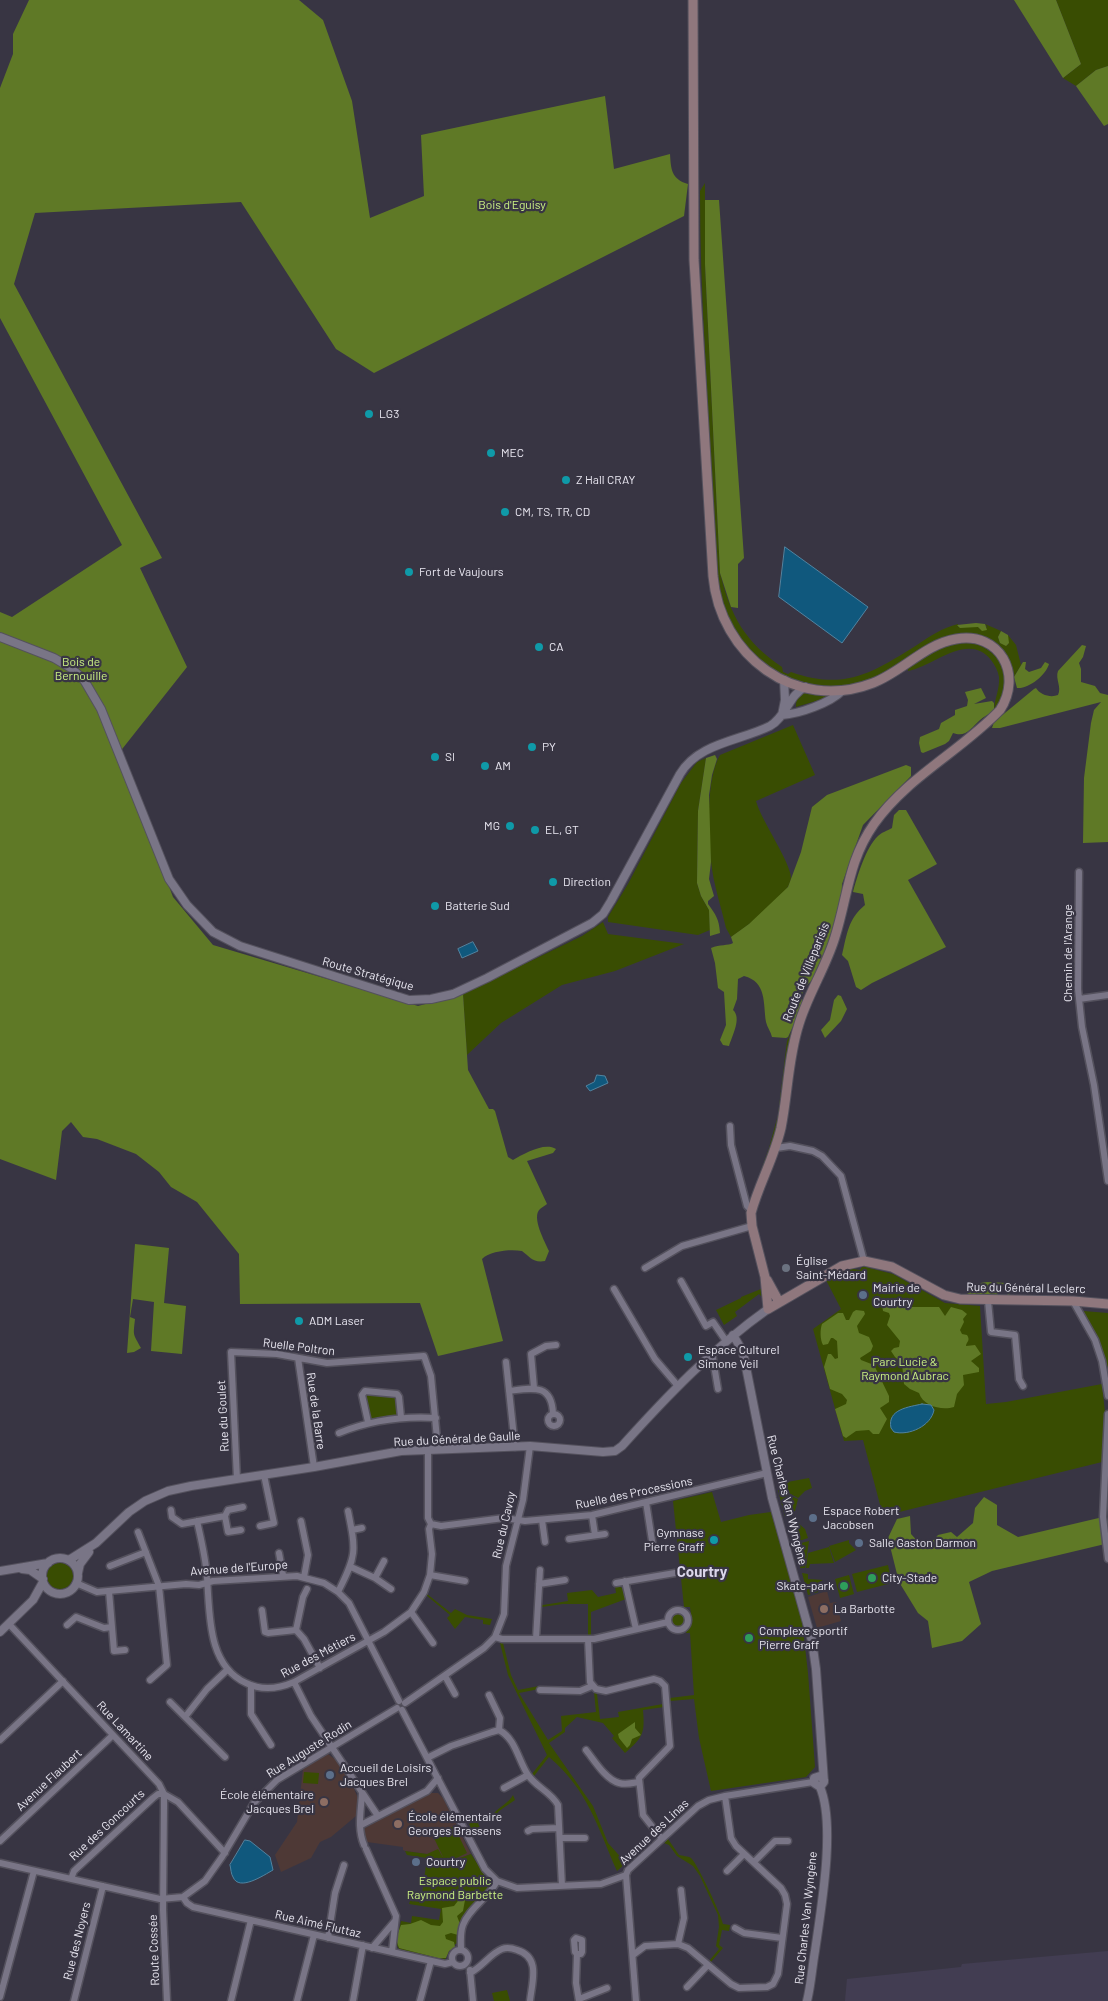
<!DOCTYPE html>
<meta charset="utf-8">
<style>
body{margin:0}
canvas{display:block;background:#383543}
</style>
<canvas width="1108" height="2001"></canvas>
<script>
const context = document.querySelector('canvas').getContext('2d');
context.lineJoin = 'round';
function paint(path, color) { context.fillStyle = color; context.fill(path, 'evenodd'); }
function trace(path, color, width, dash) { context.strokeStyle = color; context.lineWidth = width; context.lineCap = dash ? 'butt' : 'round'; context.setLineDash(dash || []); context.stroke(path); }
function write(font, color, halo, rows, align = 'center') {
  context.font = font + ' Barlow,sans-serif'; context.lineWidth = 4.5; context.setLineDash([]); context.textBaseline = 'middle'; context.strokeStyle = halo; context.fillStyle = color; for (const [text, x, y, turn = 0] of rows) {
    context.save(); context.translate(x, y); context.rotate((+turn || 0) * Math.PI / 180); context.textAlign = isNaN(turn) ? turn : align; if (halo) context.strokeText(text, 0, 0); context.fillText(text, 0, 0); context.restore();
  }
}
const built = new Path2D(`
 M1108,1951V2001H845L847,1979L961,1967L962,1964Z`);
const education = new Path2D(`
 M827,1591L830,1603L836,1602L841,1621L817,1628L808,1597Z
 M328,1754L336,1760L354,1789L358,1798L356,1816L331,1837L320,1842L311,1858L281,1872L275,1855L297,1822L303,1769Z
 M430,1793H438L443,1798L471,1854L446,1864L427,1854L405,1851L403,1850V1847L367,1842L363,1831L365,1828Z`);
const green = new Path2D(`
 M1056,0H1108V66L1096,70L1076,86L1063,78L1081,64Z
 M705,183V264L720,573C731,617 745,642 782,667L783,672L788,674L791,672C845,691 872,673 917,645C930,636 942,628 958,624V627H978L982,630L987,627L985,624L1001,631L998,637L1000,643L1008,645V635L1016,645L1021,665L1014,677C1006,646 980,625 947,637C924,645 905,663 883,675C843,696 789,686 755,657C746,649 733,630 727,619C712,594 714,542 712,512C709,458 708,405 705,351C702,298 700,245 700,191Z
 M970,642C996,649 1014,670 1003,698C1001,703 997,707 994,711C994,699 1000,690 999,677C998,671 995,665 991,660C968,631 933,667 908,671V668L946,645Z
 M806,692L828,694L829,697L796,707C796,699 798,694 806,692Z
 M793,725L815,775L756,801C761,820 791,863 791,878C790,896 746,927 731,937L726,928C721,906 713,883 711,861C708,833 706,779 720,755Z
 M706,758L698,811L697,883L701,896L709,910L710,930L698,935L608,922V917L628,884L681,783L697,762Z
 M603,922L608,934L684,944L615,971L562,985L501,1023L467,1055L463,994L582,936Z
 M797,1020L779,1127L750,1202L769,1148L778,1115L787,1041Z
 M868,1266L869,1268L893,1274L945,1303L980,1306L986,1404L1006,1402L1102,1384L1105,1413L1102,1462L883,1516L863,1440L844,1441L813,1329L841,1309L826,1280L843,1271L853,1269L860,1270L862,1267Z
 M761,1289L762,1297L759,1294L735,1312L737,1316L724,1325L716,1310L741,1298V1297Z
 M1083,1311L1108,1313V1368L1100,1344Z
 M365,1394L396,1397L398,1414L396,1416L370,1419L364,1396Z
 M809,1478L812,1488L805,1491L798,1498L778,1487L782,1483Z
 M778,1490L798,1499L795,1511L790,1512L785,1517Z
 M712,1492L721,1522L749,1515L771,1512L802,1621L808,1673L815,1767L806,1777L711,1791L699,1738L694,1699L670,1701V1698L694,1695L690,1633H686L690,1621H692L690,1607H684L673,1501Z
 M788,1523L794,1525L798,1523L805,1529L808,1538L793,1543Z
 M849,1540V1543L856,1550L835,1562L829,1546Z
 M809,1541L805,1568H800V1562H798L794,1545Z
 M829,1547L834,1563L810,1564L809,1568H806L808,1553Z
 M47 1576a13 13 0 1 1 26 0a13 13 0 1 1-26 0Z
 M888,1565L892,1583L857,1592L852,1574Z
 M802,1573L808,1574V1579L823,1580L819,1582L822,1591L808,1595Z
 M849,1575L854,1594L840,1598L835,1579Z
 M617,1585L622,1588L626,1599L591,1612V1636H588V1604H563L542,1607L540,1609V1603L543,1605L568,1601L567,1593L592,1590L598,1597L616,1593L615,1586Z
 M427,1594L451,1613L455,1609L467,1615L492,1619L490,1625L483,1624V1620L465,1617L455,1629L447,1618L450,1615L426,1595Z
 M671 1620a7 7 0 1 1 14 0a7 7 0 1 1-14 0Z
 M500,1643H503L511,1675L518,1690L539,1686V1689L519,1693L548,1740L562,1731L561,1716L596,1712L594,1692L597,1694L600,1719L619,1717L618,1712L663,1704L664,1707L643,1710C645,1734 643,1737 625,1753L612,1738L614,1736L603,1723L577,1717L565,1728V1732L549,1743L593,1806L608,1843L626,1863L617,1871C597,1826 588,1790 549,1757L534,1776L532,1774L547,1755L508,1675Z
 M304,1772L319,1773L318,1784L303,1783Z
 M513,1795L515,1800L499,1811L492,1820L478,1823L480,1828L473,1832L469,1824L490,1813L492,1816C498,1807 509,1803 513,1795Z
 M454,1826L467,1853L446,1863L471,1854L488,1880V1888L461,1921L457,1933V1943L450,1948L445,1960L400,1950L396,1944L401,1921L411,1923L412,1916L439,1920L441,1909L409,1904L410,1901L421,1902L427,1858L407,1855L405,1851L427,1854L438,1849L444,1859L433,1836Z
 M668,1839L679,1855C682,1856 688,1856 691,1858C697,1863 721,1914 723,1924L730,1925L729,1931L722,1930L719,1945L723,1948L711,1962L709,1961L719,1949L716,1946L719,1927L718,1915L700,1876L693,1866L677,1856L669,1845L664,1843Z
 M507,1990L510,2001H494L492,1993Z`);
const forest = new Path2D(`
 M29,0H299L323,20L352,101L370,218L424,196L421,135L605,96L614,169L670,154C671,169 671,179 688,184L684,216L374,373L336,349L241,202L35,213L14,284L162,558L140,568L187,667L119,753L173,897L213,945L418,1006L463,994L468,1070L489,1109H493L495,1111L508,1157L513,1160C524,1154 544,1142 556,1149L553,1153L527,1161L547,1204C545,1206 542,1207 540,1209C531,1217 545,1242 549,1251L545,1261C533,1263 530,1257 522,1251C510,1249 490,1251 482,1259L503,1341L438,1356L420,1303L240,1304L239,1254L197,1202L171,1187L159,1172L136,1154L97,1139L83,1137L71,1122L62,1131L56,1180L0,1159V612L12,617L122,545L0,318V88L13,54V34Z
 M1014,0H1056L1081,64L1063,78Z
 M1108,66V124L1104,126L1076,86L1096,70Z
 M705,200H719L744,558L738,564V608L731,607L720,573L705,264Z
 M976,623L985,624L987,630L982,631L978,627L960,628L957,625Z
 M1001,631L1008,635L1009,643L1006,646L1000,643L998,637Z
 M1082,645L1086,646L1083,657L1079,663L1081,669V682L1095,686L1100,693L1108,695V842L1083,843L1084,778L1091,723L1094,710L1101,702L1000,728H992L994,722L1034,689L1036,688C1040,695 1051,698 1058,695C1062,687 1055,679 1058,671Z
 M1023,662H1026L1025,669L1029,672L1041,668L1045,662L1049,664C1046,675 1029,689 1017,688L1014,677Z
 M981,688L986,698L974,704L992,701L994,703V711C989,714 983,717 980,720C971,728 966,738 953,733L949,741L945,744L923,753L921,752L919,743L920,737L939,729L941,723L955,715V710L967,706L968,700L965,692Z
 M715,755L717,759L712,775L709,795L711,862L709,879L714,896L708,901V904C716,915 719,919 720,933L710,936L709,910L701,896L697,883L698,811L706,758Z
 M906,765L911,767V776L863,825L842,884L841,916L813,979L804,988L801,998L803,1005L788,1037L786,1038L772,1037C771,1032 767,1027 766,1022C763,1003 767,982 744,976L738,979L737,999L733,1010C742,1018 732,1036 729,1046L723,1045L720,1040L726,1025L724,992L718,988L715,963L711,948C720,944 728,946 733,943L731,937L749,924L788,887L801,852L812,807L827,795Z
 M899,810H906L937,864L908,880L946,947L872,983L861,990L856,987L848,961L842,955C847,934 848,919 865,905L863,894L853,892C857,877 866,847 878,836C882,832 887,831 892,828L894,815Z
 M838,995L841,996L847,1009L841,1021L825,1038L821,1030L830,1020L834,1000Z
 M135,1244L169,1248L164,1303L186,1306L182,1354L151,1351L154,1302L133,1299L130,1317L135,1319C133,1337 133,1333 141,1348L134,1352L127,1353Z
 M987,1282L1007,1283L1010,1294L1008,1295L1001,1284L997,1285L998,1295L995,1296L968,1295L966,1287L968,1285Z
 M901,1299L908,1300L911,1307H939L945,1316L951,1307L962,1310L967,1314L963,1319L964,1322L960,1330L962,1334L967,1335C971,1341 966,1342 966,1346L975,1345L981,1354L971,1361L979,1368V1372L963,1375L964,1385L957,1394L954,1407C942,1411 923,1406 919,1393L910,1389L904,1384L902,1363L895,1357L891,1351L894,1348L899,1347L900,1341L887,1325L890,1316L889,1313L883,1311L882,1305L884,1302Z
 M856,1310L864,1311L865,1314L857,1326L859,1333L869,1337L873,1346L871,1351L860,1358L861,1360L874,1365L889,1396V1402L880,1408L887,1419L879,1434H873L869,1430L856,1431L846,1438L843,1436L835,1409L846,1404L847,1400L842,1394L830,1389L824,1367L828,1354H831L835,1359L838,1358L837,1341L833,1338H831L828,1344L823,1345C820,1340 820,1329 822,1324L838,1313H843L846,1320H849L853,1312Z
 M984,1497L997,1505V1525L1018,1537L1103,1517L1105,1544L992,1571L969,1582L981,1624L962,1641L932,1648L928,1621L918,1613L899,1582L888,1538L897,1519L910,1516L911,1534L921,1545L930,1544L938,1535L951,1532L957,1537L973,1523L975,1508Z
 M635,1722V1728L641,1735L632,1739L630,1745L627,1748L619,1738L618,1734Z
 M461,1897L465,1900L463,1911L457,1916L460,1924L458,1935L451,1933L445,1935L446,1939L454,1942L455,1947L449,1951L446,1958H438L399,1948L396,1939L401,1925L410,1924L421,1920L431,1925L440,1926L443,1922L442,1908L454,1906Z`);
const water = new Path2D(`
 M785,547L868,607L842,643L779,597Z
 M473,942L478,951L462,958L458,949Z
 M597,1075L605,1076L608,1083L590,1091L586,1086L594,1082Z
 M922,1404L931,1405L934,1410C931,1426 909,1436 894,1432L891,1428C887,1409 909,1407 922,1404Z
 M245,1840L250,1841L270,1857L273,1870C264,1875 239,1892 233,1877C231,1874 231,1869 230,1865Z`);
const minor = new Path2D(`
 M1079,872L1078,989L1082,1027L1094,1085L1108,1181
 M1079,999L1108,995
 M730,1126L731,1145L747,1206L752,1211
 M776,1148L790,1146L813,1151L822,1156L841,1176L864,1261
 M645,1268L682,1246L752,1226
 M681,1281L706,1326L713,1322L726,1341
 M614,1289L655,1359L678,1386
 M988,1301L991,1332L1015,1335L1019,1379L1023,1386
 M1073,1301L1095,1340L1102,1361L1108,1396
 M712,1353L718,1389
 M298,1358L314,1467
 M506,1362L515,1447
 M534,1388L531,1354L546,1346L556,1345
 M509,1391C532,1388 552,1383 553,1414
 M1108,1414L1103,1517L1108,1559
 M548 1420a6 6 0 1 1 12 0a6 6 0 1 1-12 0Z
 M368,1422L362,1395L365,1391L397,1394L399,1397L401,1417
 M339,1433C371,1420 402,1416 436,1418
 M428,1450V1518L431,1524L441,1526L504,1518L525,1521L592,1515L767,1473
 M237,1479L231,1352L277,1354L327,1363L424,1356L431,1376L438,1449
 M646,1502L653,1547
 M171,1510L172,1517L182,1524L225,1516L228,1510L243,1507
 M592,1515L595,1535
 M225,1516L228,1532L241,1530
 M542,1520L545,1542
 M197,1521C201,1539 206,1559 207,1578C210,1614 207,1665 246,1683C262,1691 278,1689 294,1682L384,1632L411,1612L424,1592L430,1575L432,1554L429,1529L431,1524
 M301,1521L308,1555L304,1577
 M260,1526L274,1523L264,1475
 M352,1530L362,1528
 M138,1532L159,1586L167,1665L150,1680
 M569,1539L605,1534
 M279,1553L283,1575
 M110,1566L146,1552
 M351,1567L375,1578L391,1589
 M430,1575L465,1581
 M375,1578L384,1561
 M625,1581L636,1629
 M76,1583L97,1592L186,1584L199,1585L213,1581L297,1576L324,1583L338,1592L349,1603L399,1701
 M616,1583L675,1573
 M539,1584L565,1580
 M109,1591L114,1651L125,1650
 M338,1592C357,1555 356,1551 348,1511
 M262,1610L265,1632L268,1633L296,1630L304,1639L320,1668
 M668 1620a10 10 0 1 1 20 0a10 10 0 1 1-20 0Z
 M411,1612L433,1643
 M9,1624L159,1784L164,1794V1806L163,1910L167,2001
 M67,1625L76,1617L104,1628L112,1627
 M296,1630L303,1597L307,1589
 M495,1637L504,1614L506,1566L523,1500L530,1446
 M536,1639L540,1570
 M588,1639L590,1682L596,1689L606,1691L654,1679L660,1681L665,1686L670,1746L639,1778L643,1815L662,1839
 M445,1676L455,1694
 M294,1682L311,1716L378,1816
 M251,1686V1714L271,1745
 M540,1690L580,1691L592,1686
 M489,1695L500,1718L499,1730
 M170,1702L225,1757
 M405,1703L484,1648L495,1637L502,1639H594L668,1622
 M402,1710L485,1869L497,1881L517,1888L601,1884L626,1875L628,1870L698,1806L709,1800L725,1796L813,1782
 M185,1717L207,1689L227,1670
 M0,1740L63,1681
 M586,1750C594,1760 606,1780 619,1783C626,1785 633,1783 639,1782
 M427,1758L451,1746L492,1732L499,1730C516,1739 518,1760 528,1775C536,1787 551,1792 558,1805L562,1886
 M504,1788L528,1775
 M362,1793C361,1812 357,1828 364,1845
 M164,1794L178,1802L225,1853
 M361,1825L427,1791L438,1778
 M528,1831L532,1829L559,1828
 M560,1838H585
 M0,1841L113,1735
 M366,1849L396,1916L392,1952
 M754,1862L775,1841H788
 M0,1863L160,1899L183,1897L205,1881L222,1857L254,1803L277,1780L397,1708
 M727,1871L744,1854
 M626,1875L636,2001
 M71,1879L74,1871L153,1798L158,1794H164
 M183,1897L187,1903L193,1907L445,1964L453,1962
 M735,1928L744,1933L782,1938
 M328,1938L335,1893L344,1865
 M576,1938L582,1940V1952L581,1954H577L575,1952L574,1940Z
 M678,1944L684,1918L681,1890
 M372,1948L395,1921
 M461,1949C461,1941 460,1933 463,1925C469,1908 489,1898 497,1881
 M452 1958a8 8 0 1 1 16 0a8 8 0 1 1-16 0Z
 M577,1954L576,1983L579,2001
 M633,1955L645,1946L678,1944L688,1948L731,1984L739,1988L767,1987L773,1984L778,1974L787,1904L785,1895L781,1888L736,1846L731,1838L725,1796
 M470,1970L473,2001
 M470,1973C482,1967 491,1953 502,1949C507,1947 512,1948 517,1950C541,1957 532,1982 530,2001
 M687,1987L708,1965
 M0,1997L34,1871
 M579,1999L607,1988
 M74,2001L103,1886
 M231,2001L251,1920
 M297,2001L314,1935
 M353,2001L363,1945
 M420,2001L431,1961`);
const tertiary = new Path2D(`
 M0,637L54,658L71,668L84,680L101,709L169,879L187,905L213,932L240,946L409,1000L431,999L453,994L487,978L592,923L603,914L611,901L680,774C698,743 740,741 770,726C786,717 789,695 805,687
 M782,715C799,714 830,703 842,691
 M782,715L785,700L784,680
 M733,1335L742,1350L744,1357L772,1498L812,1641L816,1669L824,1782L820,1787L814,1783V1778L820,1776L824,1780
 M42 1576a18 18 0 1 1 36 0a18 18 0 1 1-36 0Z
 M69,1560L96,1543L129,1512L145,1501L168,1491L191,1486L314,1467L401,1451L530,1446L603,1452L615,1451L622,1446C667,1396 713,1348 768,1309
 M22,1569L30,1570L43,1579
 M0,1571L48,1563
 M78,1573L80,1564L89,1552
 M0,1632L33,1600L43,1582
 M807,2001C811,1985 812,1968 815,1951C821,1909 836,1825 820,1787`);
const secondary = new Path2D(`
 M693,0L694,260L713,576C720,655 795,713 873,683C902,672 925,644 956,639C1000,631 1023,675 1000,710C961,751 907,777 874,824C848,861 848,896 835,937C826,967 808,994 799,1024C788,1058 788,1093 781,1128C774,1158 759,1184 751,1213L752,1226L765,1277L768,1309L842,1266L864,1261L892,1267L944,1295L960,1299L1073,1301L1108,1304
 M767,1280L779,1302`);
const markers = [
 [369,414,5,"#0f9aa8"],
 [491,453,5,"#0f9aa8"],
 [566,480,5,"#0f9aa8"],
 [505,512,5,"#0f9aa8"],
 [409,572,5,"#0f9aa8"],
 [539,647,5,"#0f9aa8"],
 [532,747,5,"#0f9aa8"],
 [435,757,5,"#0f9aa8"],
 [485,766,5,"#0f9aa8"],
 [510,826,5,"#0f9aa8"],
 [535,830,5,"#0f9aa8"],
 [553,882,5,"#0f9aa8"],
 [435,906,5,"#0f9aa8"],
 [786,1268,5,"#6b7280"],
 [863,1295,5,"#5c6f8a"],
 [299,1321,5,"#0f9aa8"],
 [688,1357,5,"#0f9aa8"],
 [813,1518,5,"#5c6f8a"],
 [714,1540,5,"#0f9aa8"],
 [859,1543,5,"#5c6f8a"],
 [872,1578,5,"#2e9e5b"],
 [844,1586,5,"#2e9e5b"],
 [824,1609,5,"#8d6e63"],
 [749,1638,5,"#2e9e5b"],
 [330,1775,5,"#5c6f8a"],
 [324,1802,5,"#8d6e63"],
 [398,1824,5,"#8d6e63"],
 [416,1862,5,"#5c6f8a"]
];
const parkNames = [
 ["Bois d'Eguisy",512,205],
 ["Bois de",81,662],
 ["Bernouille",81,676],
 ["Parc Lucie &",905,1362],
 ["Raymond Aubrac",905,1376],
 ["Espace public",455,1881],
 ["Raymond Barbette",455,1895]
];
const poiNames = [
 ["LG3",379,414],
 ["MEC",501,453],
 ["Z Hall CRAY",576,480],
 ["CM, TS, TR, CD",515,512],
 ["Fort de Vaujours",419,572],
 ["CA",549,647],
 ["PY",542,747],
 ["SI",445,757],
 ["AM",495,766],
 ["MG",500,826,"right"],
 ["EL, GT",545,830],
 ["Direction",563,882],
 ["Batterie Sud",445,906],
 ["Église",796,1261],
 ["Saint-Médard",796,1275],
 ["Mairie de",873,1288],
 ["Courtry",873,1302],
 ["ADM Laser",309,1321],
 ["Espace Culturel",698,1350],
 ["Simone Veil",698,1364],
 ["Espace Robert",823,1511],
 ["Jacobsen",823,1525],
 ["Gymnase",704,1533,"right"],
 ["Pierre Graff",704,1547,"right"],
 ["Salle Gaston Darmon",869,1543],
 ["City-Stade",882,1578],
 ["Skate-park",834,1586,"right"],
 ["La Barbotte",834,1609],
 ["Complexe sportif",759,1631],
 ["Pierre Graff",759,1645],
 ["Accueil de Loisirs",340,1768],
 ["Jacques Brel",340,1782],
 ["École élémentaire",314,1795,"right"],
 ["Jacques Brel",314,1809,"right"],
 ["École élémentaire",408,1817],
 ["Georges Brassens",408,1831],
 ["Courtry",426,1862]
];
const streetNames = [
 ["Chemin de l'Arange",1068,953,-90],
 ["Route de Villeparisis",806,972,-68],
 ["Route Stratégique",368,974,16],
 ["Rue du Général Leclerc",1026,1288,1],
 ["Ruelle Poltron",299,1347,7],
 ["Rue de la Barre",316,1411,82],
 ["Rue du Goulet",223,1416,-93],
 ["Rue du Général de Gaulle",457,1439,-3],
 ["Ruelle des Processions",634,1493,-12],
 ["Rue Charles Van Wyngène",787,1500,76],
 ["Rue du Cavoy",504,1525,-77],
 ["Avenue de l'Europe",239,1568,-4],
 ["Rue des Métiers",318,1655,-28],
 ["Rue Lamartine",125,1731,47],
 ["Rue Auguste Rodin",309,1749,-32],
 ["Avenue Flaubert",49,1780,-43],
 ["Rue des Goncourts",107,1825,-43],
 ["Avenue des Linas",654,1832,-43],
 ["Rue Charles Van Wyngène",806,1918,-84],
 ["Rue Aimé Fluttaz",318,1924,13],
 ["Rue des Noyers",77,1941,-76],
 ["Route Cossée",154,1950,-92]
];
const quarterNames = [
 ["Courtry",702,1572]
];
paint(built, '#423d52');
paint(education, '#4e3936');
paint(green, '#394d02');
paint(forest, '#5f7926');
paint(water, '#10587d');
trace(water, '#5183a0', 1);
trace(minor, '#54515d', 9);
trace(tertiary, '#54515d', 10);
trace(secondary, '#54515d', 11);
trace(minor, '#797586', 6);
trace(tertiary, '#797586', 8);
trace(secondary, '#8f777d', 9);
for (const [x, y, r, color] of markers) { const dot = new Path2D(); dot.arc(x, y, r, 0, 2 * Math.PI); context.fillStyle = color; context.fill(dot); trace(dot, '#383543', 2); }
write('12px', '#caf183', '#383543', parkNames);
write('12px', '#e8e6f0', '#383543', poiNames, 'left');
write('12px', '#e8e6f0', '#383543', streetNames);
write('bold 15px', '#dbd7ea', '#383543', quarterNames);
</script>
